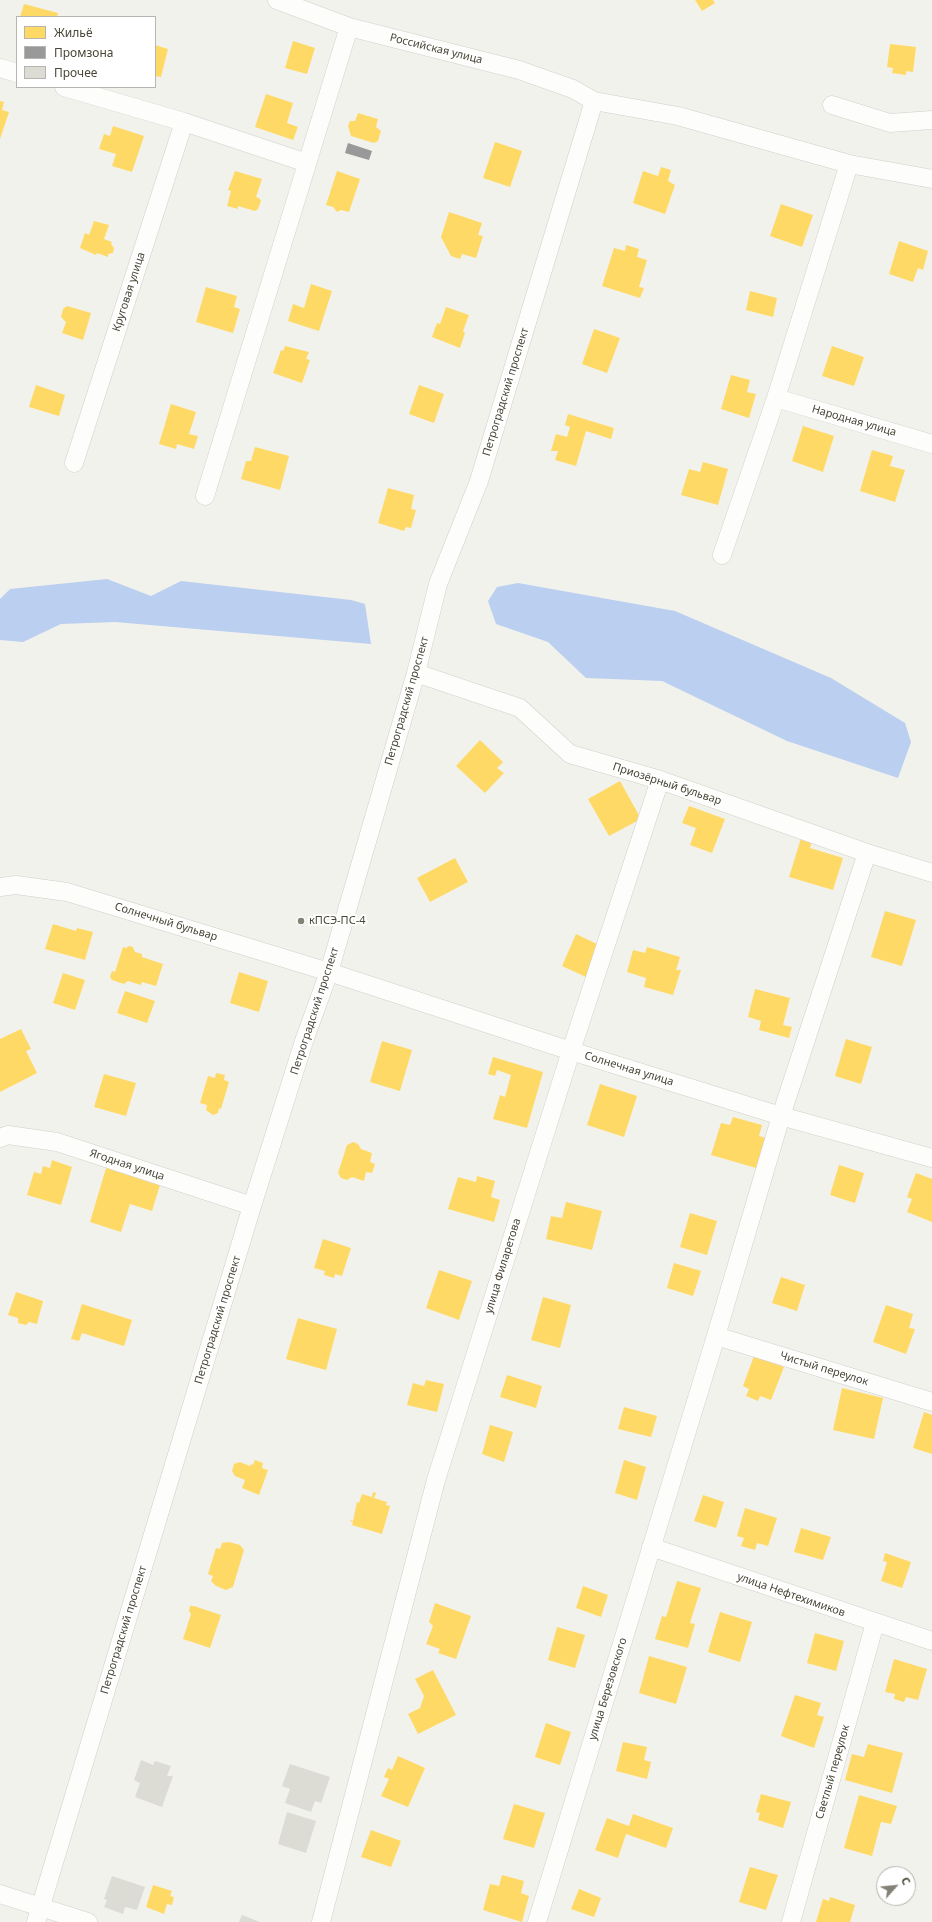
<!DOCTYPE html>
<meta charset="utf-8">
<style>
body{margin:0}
#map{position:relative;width:932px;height:1922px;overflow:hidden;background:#f2f2ec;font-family:"Noto Sans",sans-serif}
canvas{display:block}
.legend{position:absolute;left:16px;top:16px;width:140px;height:72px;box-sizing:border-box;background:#fff;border:1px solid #b6b5af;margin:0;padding:5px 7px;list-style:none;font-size:12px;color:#494637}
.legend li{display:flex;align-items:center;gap:8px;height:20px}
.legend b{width:20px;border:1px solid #b6b5af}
.north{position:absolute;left:876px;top:1866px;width:40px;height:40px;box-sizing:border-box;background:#fff;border:1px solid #b6b5af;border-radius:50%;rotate:63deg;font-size:11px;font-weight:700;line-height:16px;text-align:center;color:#494637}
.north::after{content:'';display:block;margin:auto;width:14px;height:18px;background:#848276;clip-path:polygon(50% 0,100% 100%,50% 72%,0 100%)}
</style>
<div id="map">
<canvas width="932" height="1922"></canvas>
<ul class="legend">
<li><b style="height:11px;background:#ffd966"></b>Жильё</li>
<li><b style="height:11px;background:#999"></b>Промзона</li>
<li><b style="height:11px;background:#dcdbd4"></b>Прочее</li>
</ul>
<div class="north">С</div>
</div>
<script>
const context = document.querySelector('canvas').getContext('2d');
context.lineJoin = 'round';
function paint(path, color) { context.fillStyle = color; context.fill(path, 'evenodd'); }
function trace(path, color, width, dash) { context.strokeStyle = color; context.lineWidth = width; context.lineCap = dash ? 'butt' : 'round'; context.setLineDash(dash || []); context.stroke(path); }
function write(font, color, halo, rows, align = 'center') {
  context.font = font + ' "Noto Sans",sans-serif'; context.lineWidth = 4; context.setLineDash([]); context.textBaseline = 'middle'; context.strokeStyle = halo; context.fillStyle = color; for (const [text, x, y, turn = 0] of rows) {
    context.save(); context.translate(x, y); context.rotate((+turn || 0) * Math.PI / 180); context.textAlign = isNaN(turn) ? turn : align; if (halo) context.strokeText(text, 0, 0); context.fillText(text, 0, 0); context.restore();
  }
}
const water = new Path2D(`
 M107,579L151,596L181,581L351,600L365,604L371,644L115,622L61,624L23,642L0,640V599L10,589Z
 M518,583L675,611L831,678L905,723L911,742L898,778L787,741L662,681L586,678L548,642L496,624L488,601L497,587Z`);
const homes = new Path2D(`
 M695,0H713L715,3L702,11Z
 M24,4L58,13L57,17H20Z
 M293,41L315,48L307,74L285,68Z
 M890,44L916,47L913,72L906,71V75L892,73L893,68L887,67Z
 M155,45L168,49L161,77L155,76Z
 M266,94L293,103L287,123L298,127L293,140L255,127Z
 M0,101L4,102L2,110L9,112L0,139Z
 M358,113L378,119L376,127L381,131L378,141L374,143L351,136L348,126L350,121H355Z
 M113,126L144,136L132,172L112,166L116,154L99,149L104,134L110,136Z
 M495,142L522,151L510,187L483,178Z
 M661,167L671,170L668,181L675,185L665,214L633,203L643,171L658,176Z
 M235,171L262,179L256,197L259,198L261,201L258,209L255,211L238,206V209L227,206L231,191L228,190Z
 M337,171L360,179L349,212L341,210L337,212L333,207L326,205Z
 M781,204L813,215L802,247L770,236Z
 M449,212L482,223L478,235L483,236L476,258L462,254L460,259L451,256L441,237Z
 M94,221L109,225L104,239L112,242L111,244L114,248L113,253L108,254V257L97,253L96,255L80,248L85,233L89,235Z
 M899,241L928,251L923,270L918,268L913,282L889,274Z
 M626,245L639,249L637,257L647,260L639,287L644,288L640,298L602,286L614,248L625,251Z
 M311,284L332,291L319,331L288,321L293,304L304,308Z
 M206,287L237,296L234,307L240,309L233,333L196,322Z
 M750,291L777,298L773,317L746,310Z
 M67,306L91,313L83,340L62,333L66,322L61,317L63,309Z
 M446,307L469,315L463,331L465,333L460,348L432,337L437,323L440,324Z
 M594,329L620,338L607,373L582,364Z
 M285,346L309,352L306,359L310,360L302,383L273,373L281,350L283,351Z
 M832,346L864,357L854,386L822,376Z
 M731,375L750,380L747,392L756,394L749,418L721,409Z
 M36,385L65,395L59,416L29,407Z
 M419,385L444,394L434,423L409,414Z
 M171,404L196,412L189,434L198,436L194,449L177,444L176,449L159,444Z
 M568,414L614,428L611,439L586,431L576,466L555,460L558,451H551L556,434L567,437L570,427L565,425Z
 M803,426L834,436L823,472L792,461Z
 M255,447L289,456L280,490L241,479L246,461H251Z
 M872,450L893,456L890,466L905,470L895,502L860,491Z
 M703,462L728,469L718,505L681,495L689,469L700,472Z
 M388,488L414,495L411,509L416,510L411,528L406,527L404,531L378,523Z
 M480,740L503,762L497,768L504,773L485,793L456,766Z
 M620,781L641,819L609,836L588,799Z
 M689,806L725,819L712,853L690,845L696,828L682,823Z
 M802,835L813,838L810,848L843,858L833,890L789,877Z
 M455,858L468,882L430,902L417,878Z
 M885,911L916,920L902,966L871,957Z
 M53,924L76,931L77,928L93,932L85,960L45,949Z
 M576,934L601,946L586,977L562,966Z
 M129,946L133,947L135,952L142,954V957L163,964L156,986L142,982L141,985L128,981L124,984L112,980L110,977L112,971L115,972L123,947L126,948Z
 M647,947L680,957L676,970H681L673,995L644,987L646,978L627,972L633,950L645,953Z
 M239,972L268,981L259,1012L230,1003Z
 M63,973L85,980L75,1010L53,1003Z
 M755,989L790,998L783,1025L792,1027L789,1038L759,1030L761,1021L748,1017Z
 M125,991L155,1001L147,1023L117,1013Z
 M21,1029L31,1049L26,1051L37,1073L0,1092V1039Z
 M846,1039L872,1047L861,1084L835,1076Z
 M382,1041L412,1050L400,1091L370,1082Z
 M493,1057L543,1072L527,1128L493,1119L500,1095L505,1097L511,1075L497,1070L495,1076L488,1074Z
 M216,1073L225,1075L224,1080L229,1082L221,1109L219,1108L218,1113L213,1115L206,1110L207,1105L200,1103L208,1076L215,1078Z
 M104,1074L136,1083L126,1116L94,1107Z
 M600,1084L637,1096L624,1137L587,1125Z
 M733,1117L762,1125L759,1136L766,1138L756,1168L711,1155L721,1123L730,1125Z
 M353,1142L358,1144L361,1149L372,1153L370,1162L375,1164L372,1173L366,1172L364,1181L352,1177L347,1180L341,1178L338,1173L347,1145Z
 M52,1160L72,1167L61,1205L27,1195L34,1172L41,1174L43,1166L50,1168Z
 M839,1165L864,1173L855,1203L830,1195Z
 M106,1168L160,1185L152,1211L130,1204L121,1232L90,1222Z
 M916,1173L932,1179V1222L907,1212L912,1199L907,1197Z
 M477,1176L495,1181L491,1197L500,1200L494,1222L448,1209L458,1177L476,1182Z
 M566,1202L602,1211L592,1250L546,1239L551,1216L562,1218Z
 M690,1213L717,1221L707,1255L680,1247Z
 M323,1239L351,1248L342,1276L335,1274L334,1278L324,1275L325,1271L314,1268Z
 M674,1263L701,1271L693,1296L667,1288Z
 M439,1270L472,1281L459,1320L426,1308Z
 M781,1277L805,1285L797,1311L772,1303Z
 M16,1292L43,1301L37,1324L29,1322L26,1325L18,1323V1318L8,1315Z
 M543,1297L571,1305L560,1348L531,1340Z
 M82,1304L132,1320L124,1346L82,1333L79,1341L71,1339Z
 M886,1305L913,1314L909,1328L915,1329L906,1354L873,1342Z
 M298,1318L337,1329L326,1370L286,1359Z
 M754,1356L784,1367L771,1400L760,1396L758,1401L746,1396L749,1389L743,1386Z
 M507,1375L542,1386L536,1408L500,1397Z
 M426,1380L444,1384L437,1412L407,1405L413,1383L424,1386Z
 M842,1388L883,1398L874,1439L833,1430Z
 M624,1407L657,1416L651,1437L618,1429Z
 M924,1412L932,1415V1454L913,1448Z
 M490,1425L513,1432L504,1462L482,1454Z
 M255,1460L263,1463L262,1468L268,1470L259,1495L242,1488L245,1480L235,1476L232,1471L234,1464L240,1462L250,1466L251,1464L253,1465Z
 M624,1460L646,1467L637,1500L615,1493Z
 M373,1492L376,1493L374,1498L387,1502L386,1505L390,1506L382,1534L352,1525L353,1522L350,1521L351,1520L353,1521L357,1502L359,1503L362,1494L372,1497Z
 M703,1495L724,1502L716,1528L694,1521Z
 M745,1508L777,1518L768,1546L757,1543L755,1550L741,1546L744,1538L737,1536Z
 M801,1528L831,1537L823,1560L794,1552Z
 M229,1542L240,1545L244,1550L233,1587L226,1590L216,1586L211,1581L213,1576L208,1574L216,1548L220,1549L222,1543Z
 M885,1553L911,1562L902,1588L881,1581L887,1562L883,1561Z
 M677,1581L701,1588L690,1623L695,1624L688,1648L655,1639L662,1616L666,1617Z
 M583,1586L608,1595L601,1617L576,1608Z
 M435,1603L471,1616L456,1659L438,1653L440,1649L426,1644L433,1626L429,1622Z
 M190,1606H194L221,1615L210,1648L183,1639L191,1614L189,1611Z
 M720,1612L752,1622L740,1662L708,1652Z
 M557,1627L585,1635L575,1668L548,1660Z
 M815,1633L844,1641L836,1671L807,1663Z
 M649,1656L687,1667L676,1704L639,1693Z
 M894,1659L927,1669L918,1700L906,1697L904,1702L894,1699L895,1694L885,1692Z
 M433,1670L456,1715L418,1734L408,1714L420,1708L424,1696L415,1679Z
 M795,1695L821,1703L817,1715L824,1717L814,1748L781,1736Z
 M546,1723L571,1732L560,1765L535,1757Z
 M623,1742L647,1747L644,1760L651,1762L647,1779L616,1771Z
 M868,1744L903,1753L892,1793L845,1780L852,1754L864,1757Z
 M398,1756L425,1768L408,1807L381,1796L389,1779L384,1777L388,1768L392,1770Z
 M761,1794L791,1802L783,1828L758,1820L760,1813L756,1812Z
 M859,1795L897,1806L891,1824L881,1822L872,1856L844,1848Z
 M514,1804L545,1813L534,1848L503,1839Z
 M633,1814L673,1828L666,1848L626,1834L618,1858L595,1850L607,1818L629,1826Z
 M371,1830L401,1841L391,1867L361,1857Z
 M750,1867L778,1875L766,1910L739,1902Z
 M502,1875L524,1881L521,1893L529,1896L522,1922L483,1910L490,1884L499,1886Z
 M153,1885L172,1891L170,1896L174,1897L172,1905L167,1904L164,1914L146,1907Z
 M579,1889L601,1898L594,1917L571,1909Z
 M830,1897L855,1905L850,1922H816L823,1899L829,1901Z`);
const industry = new Path2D(`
 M348,143L372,151L369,160L345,153Z`);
const building = new Path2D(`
 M300,916L305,919L303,927L297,924Z
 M141,1760L153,1765L155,1761L171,1766L167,1776H173L162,1807L135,1797L140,1783L134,1780Z
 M290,1764L330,1777L321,1803L315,1801L311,1812L285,1803L290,1789L282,1786Z
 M287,1812L316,1821L306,1853L278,1844Z
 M112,1876L145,1887L137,1910L125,1907L123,1914L104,1907L107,1900L104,1899Z
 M242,1915L260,1922H239Z`);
const minor = new Path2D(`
 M277,0L349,27L519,70L573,89L594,101L678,116L849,164L932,179
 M0,68L17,73
 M64,87L184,122L307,163
 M832,105L890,123L932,120
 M776,398L932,444
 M74,463L184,122
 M205,496L349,27
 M722,555L776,398L849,164
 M416,673L520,708L570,754L660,780L867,853L932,873
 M0,887L16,885L67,892L329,972L571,1051L781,1116L932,1158
 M0,1138L8,1135L57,1142L252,1206
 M716,1336L932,1402
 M651,1547L932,1641
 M0,1894L88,1922
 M36,1922L252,1206L304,1041L329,972L416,673L438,584L479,481L594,101
 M321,1922L436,1480L571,1051L660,780
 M537,1922L716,1336L781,1116L867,853
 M791,1922L875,1623`);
const markers = [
 [301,921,4,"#848276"]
];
const streetNames = [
 ["Российская улица",436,49,14],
 ["Круговая улица",129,292,-72],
 ["Петроградский проспект",506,392,-73],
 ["Народная улица",854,421,16],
 ["Петроградский проспект",407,701,-74],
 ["Приозёрный бульвар",667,784,18],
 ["Солнечный бульвар",166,922,17],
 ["Петроградский проспект",315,1011,-72],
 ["Солнечная улица",629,1069,17],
 ["Ягодная улица",127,1165,18],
 ["улица Филаретова",503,1266,-73],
 ["Петроградский проспект",218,1320,-73],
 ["Чистый переулок",824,1369,17],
 ["улица Нефтехимиков",791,1595,19],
 ["Петроградский проспект",124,1630,-73],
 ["улица Березовского",608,1689,-73],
 ["Светлый переулок",833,1772,-74]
];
const poiNames = [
 ["кПСЭ-ПС-4",309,921]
];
paint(water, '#bbcff0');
paint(homes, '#ffd966');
paint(industry, '#999');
paint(building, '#dcdbd4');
trace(minor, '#d0d0c9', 19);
trace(minor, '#fdfdfc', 18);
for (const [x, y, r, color] of markers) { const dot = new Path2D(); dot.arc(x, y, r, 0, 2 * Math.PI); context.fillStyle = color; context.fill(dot); trace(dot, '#fff', 1.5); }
write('11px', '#494637', '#fff', streetNames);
write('11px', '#494637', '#fff', poiNames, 'left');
</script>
